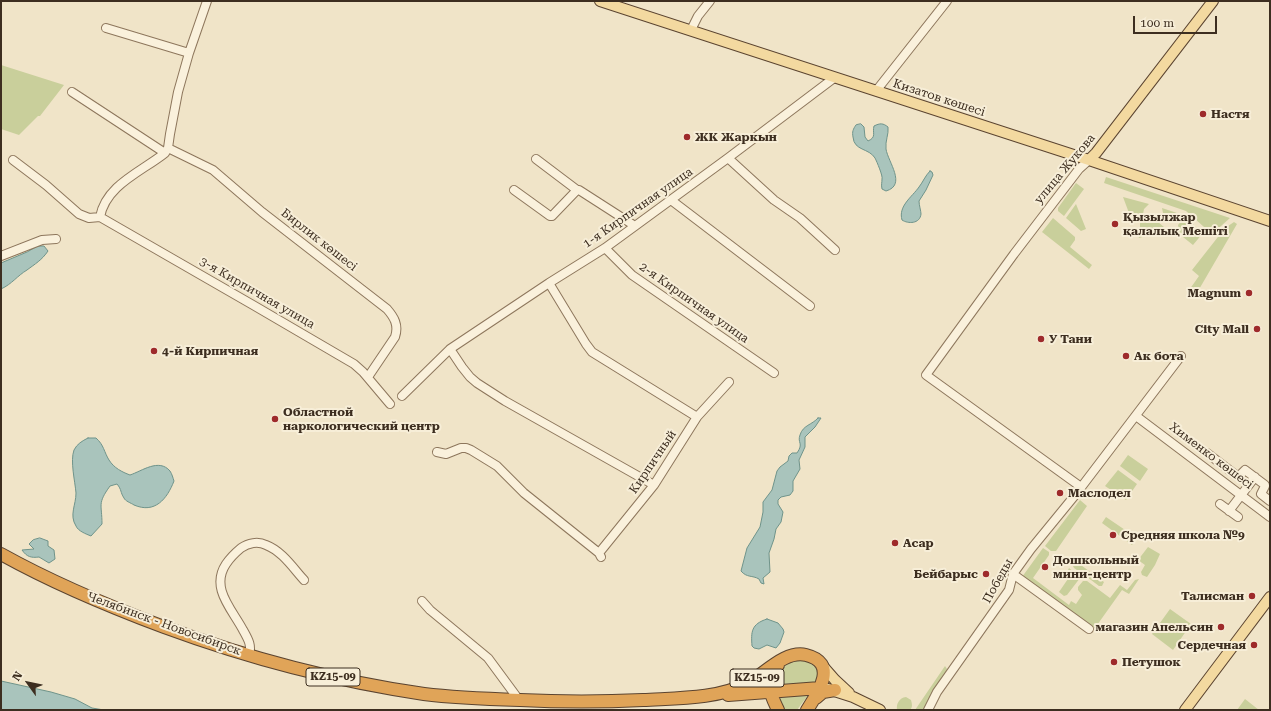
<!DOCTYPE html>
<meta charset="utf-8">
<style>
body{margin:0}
#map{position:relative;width:1271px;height:711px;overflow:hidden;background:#f0e4c8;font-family:"Roboto Serif",serif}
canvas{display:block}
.frame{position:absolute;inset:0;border:2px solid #3d2e20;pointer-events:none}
.north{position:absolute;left:8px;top:663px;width:40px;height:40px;-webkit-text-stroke:3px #f7eed8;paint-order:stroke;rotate:303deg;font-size:11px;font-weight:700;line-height:16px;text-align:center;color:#3d2e20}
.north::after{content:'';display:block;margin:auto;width:14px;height:18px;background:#3d2e20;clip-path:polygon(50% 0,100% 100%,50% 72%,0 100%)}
.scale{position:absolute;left:1133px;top:16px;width:84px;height:18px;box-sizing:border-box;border:2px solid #3d2e20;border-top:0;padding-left:5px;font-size:12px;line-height:14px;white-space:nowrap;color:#3d2e20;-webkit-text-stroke:3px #f7eed8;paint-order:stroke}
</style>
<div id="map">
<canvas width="1271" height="711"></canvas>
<div class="frame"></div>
<div class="north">N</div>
<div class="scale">100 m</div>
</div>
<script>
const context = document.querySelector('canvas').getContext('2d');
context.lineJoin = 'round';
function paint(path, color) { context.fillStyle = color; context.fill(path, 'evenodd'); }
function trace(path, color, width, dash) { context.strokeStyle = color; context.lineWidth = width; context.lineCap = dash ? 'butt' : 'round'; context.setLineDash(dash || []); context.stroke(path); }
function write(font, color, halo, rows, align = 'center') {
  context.font = font + ' "Roboto Serif",serif'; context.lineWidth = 4; context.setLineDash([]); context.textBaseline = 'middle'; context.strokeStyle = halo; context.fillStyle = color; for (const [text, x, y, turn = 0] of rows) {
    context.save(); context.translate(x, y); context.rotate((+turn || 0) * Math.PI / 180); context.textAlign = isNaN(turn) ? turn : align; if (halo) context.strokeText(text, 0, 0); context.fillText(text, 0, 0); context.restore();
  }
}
const green = new Path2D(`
 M1,65L64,85L40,116H38L19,135L1,129Z
 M1106,177L1230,218L1212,234L1186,211L1104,183Z
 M1076,183L1084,189L1064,216L1058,211V208Z
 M1123,197L1149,204L1144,209L1143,214L1138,216L1134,214L1129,213Z
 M1076,204L1086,229L1081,231L1066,218Z
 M1162,208L1180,214L1174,222H1167L1162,218L1163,213Z
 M1185,217L1203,233L1193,245L1178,233L1179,229L1178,225Z
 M1053,218L1075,237V240L1070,247L1092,265L1089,269L1042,232Z
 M1145,219L1149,223H1155L1158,222L1164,227V231L1139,238L1136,231L1140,227V222Z
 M1234,222L1237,224L1194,298L1187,293L1199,276L1192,270L1225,228Z
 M1128,455L1148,469L1140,481L1120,466Z
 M1118,470L1137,484L1126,500L1105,486Z
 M1080,500L1087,506L1056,551H1051L1045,546Z
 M1106,517L1134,536L1135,540L1132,545L1102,523Z
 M1148,547L1160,554L1155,565L1147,577L1142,575L1141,572L1145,565L1138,560Z
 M1043,548L1049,552V555L1033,578L1069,605L1071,601L1076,604L1082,595L1078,590V587L1083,581H1087L1110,598L1120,585L1127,590L1135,580L1139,579L1129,594L1122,590L1095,628L1022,577Z
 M1074,560L1104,582L1102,586H1099L1087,577L1086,574L1084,575L1074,568L1072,564Z
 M1069,568L1080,577V578L1067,595L1064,596L1059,592L1072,573L1068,570Z
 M1170,609L1191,624L1173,650L1152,634Z
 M794,659L809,661L822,673L816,683L778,684L774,682L782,665Z
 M945,666L947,669V673L926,710H915Z
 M812,690L797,710H782L774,693Z
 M906,697L911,700C912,704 913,707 910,710H897C896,704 899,698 906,697Z
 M1245,699L1259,710H1237Z`);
const water = new Path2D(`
 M861,124L864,127L865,137L868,141C877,137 872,133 874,126C880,123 883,123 888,127C889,134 885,141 886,149C888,162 907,185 886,191L882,189C881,184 882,183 882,179C883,176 877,162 875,158C869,148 854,151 853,137C852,132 853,129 856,125Z
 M930,171L932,172L933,175L926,190L919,201C919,205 921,211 921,214C920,224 908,224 902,220C898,206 912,197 919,187C923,182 925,176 930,171Z
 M38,246H44L48,251C42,260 35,264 27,270C17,276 12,284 1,289V263L27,252Z
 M818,418H821L815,427L805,437V447L799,460L800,469L793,481V491L790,495L781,497L778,500V504L783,512L781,522L776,529L774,539L769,553L770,572L763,578L764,584L761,583L759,579C752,575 747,578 741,571L747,548L760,527L763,512V502L772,490L777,471L780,467L788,461L789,456L792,453H797C804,443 797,443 800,435C803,425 812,425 818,418Z
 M88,438H96C104,445 104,452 109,460C114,468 122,472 130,475C142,471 159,458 170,471C172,474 173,478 174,481C167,499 155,514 134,505C131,503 125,501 124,498C120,492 122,490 117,484L110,486C97,504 102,504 102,524L91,536C86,534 78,531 76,526C69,515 76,505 76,493C75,481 70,461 74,450C77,444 82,441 88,438Z
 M40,538L48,541V546L54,550L55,559L49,563L39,557C31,558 27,557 22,550L34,549L29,544L33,540Z
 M767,619L778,623L783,629L784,632L780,643L776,648L767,645L759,649L754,648L752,646C751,632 751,624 767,619Z
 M1,681L51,692L75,699L92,708L104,710H1Z`);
const minor = new Path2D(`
 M106,28L189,53
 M691,30L698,16L710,1
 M876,91L947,1
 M72,92L165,153
 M168,148L213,170L262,212L387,309C394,317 399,325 395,337L368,377
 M728,158L774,200L800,218L835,250
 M536,159L577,190
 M13,160L46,185L79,214L89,218L100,217L253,305L354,364L363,372L390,404
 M514,190L550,216H552L577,190H579L635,226
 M671,200L810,306
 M100,217C106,185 141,172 165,153L168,148L170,134L178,92L189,53L207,1
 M605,248L632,275L774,373
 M1,256L42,240L56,239
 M549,283L586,344L592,352L697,417
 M450,349L462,367L470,377L477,383L505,401L654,485
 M402,396L450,349L549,283L605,248L728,158L834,78
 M1136,416L1270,517
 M437,452L446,454L461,448H466L471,450L497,466L524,493L599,553
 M1207,453L1237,476H1239L1245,470L1265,485V486L1261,494L1270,501
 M1081,487L926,375L1014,254L1079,169L1089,160
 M1220,504L1238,517
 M1229,511L1255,477
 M601,557L599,553L654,485L697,417L729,382
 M1013,574L1089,629
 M422,601L430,610L488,658L519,700
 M249,655C252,645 248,639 243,630C232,609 210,588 226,564C230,558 235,553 241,548C248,543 258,541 266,545C282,551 293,568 304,580
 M928,710L937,692L1009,590L1013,574L1031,549L1076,494L1181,356`);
const major = new Path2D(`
 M600,1L1089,160L1270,221
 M1089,160L1096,153L1213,1
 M821,664L835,680L849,693
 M828,689L853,697L880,710
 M1185,710L1270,597`);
const highway = new Path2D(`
 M1,554C53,583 108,606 164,627C248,658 335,681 424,694C456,698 488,699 520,700C561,702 602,702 643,700C675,698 718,699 746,684C764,675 784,650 806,655C839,663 818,693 807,710
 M728,695L820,688
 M816,698L823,692L835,690
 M778,710C770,693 763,681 778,665`);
const markers = [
 [1203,114,4,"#9e2a2b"],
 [687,137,4,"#9e2a2b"],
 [1115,224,4,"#9e2a2b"],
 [1249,293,4,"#9e2a2b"],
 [1257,329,4,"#9e2a2b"],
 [1041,339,4,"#9e2a2b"],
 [154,351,4,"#9e2a2b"],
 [1126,356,4,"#9e2a2b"],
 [275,419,4,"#9e2a2b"],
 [1060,493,4,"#9e2a2b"],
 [1113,535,4,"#9e2a2b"],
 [895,543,4,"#9e2a2b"],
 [1045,567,4,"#9e2a2b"],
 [986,574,4,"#9e2a2b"],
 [1252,596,4,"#9e2a2b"],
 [1221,627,4,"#9e2a2b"],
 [1254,645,4,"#9e2a2b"],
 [1114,662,4,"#9e2a2b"]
];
const shields = [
 [333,677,54],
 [757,678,54]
];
const shieldNames = [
 ["KZ15-09",333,677],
 ["KZ15-09",757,678]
];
const streetNames = [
 ["Кизатов көшесі",939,98,18],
 ["улица Жукова",1065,169,-50],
 ["1-я Кирпичная улица",638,208,-35],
 ["Бирлик көшесі",319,240,38],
 ["3-я Кирпичная улица",257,293,30],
 ["2-я Кирпичная улица",694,303,35],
 ["Хименко көшесі",1211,456,37],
 ["Кирпичный",653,462,-56],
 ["Победы",998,581,-61],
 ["Челябинск - Новосибирск",164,624,20]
];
const poiNames = [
 ["Настя",1211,114],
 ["ЖК Жаркын",695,137],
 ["Қызылжар",1123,217],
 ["қалалық Мешіті",1123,231],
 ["Magnum",1241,293,"right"],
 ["City Mall",1249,329,"right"],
 ["У Тани",1049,339],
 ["4-й Кирпичная",162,351],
 ["Ак бота",1134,356],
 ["Областной",283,412],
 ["наркологический центр",283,426],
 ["Маслодел",1068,493],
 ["Средняя школа №9",1121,535],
 ["Асар",903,543],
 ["Дошкольный",1053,560],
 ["мини-центр",1053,574],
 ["Бейбарыс",978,574,"right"],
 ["Талисман",1244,596,"right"],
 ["магазин Апельсин",1213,627,"right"],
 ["Сердечная",1246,645,"right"],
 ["Петушок",1122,662]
];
paint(green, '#c9cf9b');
paint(water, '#a9c4bc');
trace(water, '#6f938a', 1);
trace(minor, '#8d765c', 10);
trace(major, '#5b4430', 12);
trace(highway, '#5b4430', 14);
trace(minor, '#faf1dc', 8);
trace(major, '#f3d9a0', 10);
trace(highway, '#e0a458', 12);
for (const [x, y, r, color] of markers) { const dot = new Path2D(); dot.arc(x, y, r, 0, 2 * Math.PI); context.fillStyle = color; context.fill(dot); trace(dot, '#f7eed8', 1.5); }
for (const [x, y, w] of shields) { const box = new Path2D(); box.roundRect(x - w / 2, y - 9, w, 18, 3); context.fillStyle = '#f7eed8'; context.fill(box); trace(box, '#3d2e20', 1); }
write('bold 11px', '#3d2e20', null, shieldNames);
write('12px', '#3d2e20', '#f7eed8', streetNames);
write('bold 12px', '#3d2e20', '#f7eed8', poiNames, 'left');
</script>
